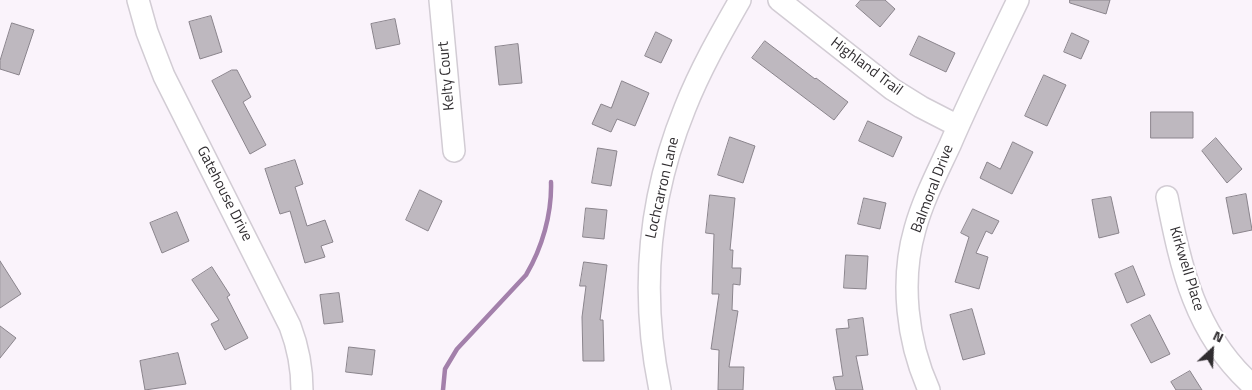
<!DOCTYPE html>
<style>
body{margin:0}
#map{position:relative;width:1252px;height:390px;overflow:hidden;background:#faf3fb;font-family:"Titillium Web",sans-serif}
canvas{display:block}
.north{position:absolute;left:1187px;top:325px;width:50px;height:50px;-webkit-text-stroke:4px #fff;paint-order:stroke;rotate:25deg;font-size:14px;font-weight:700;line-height:20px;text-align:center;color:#302d30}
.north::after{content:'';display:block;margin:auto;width:18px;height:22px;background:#302d30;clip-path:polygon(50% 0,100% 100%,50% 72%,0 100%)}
</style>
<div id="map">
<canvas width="1252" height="390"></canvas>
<div class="north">N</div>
</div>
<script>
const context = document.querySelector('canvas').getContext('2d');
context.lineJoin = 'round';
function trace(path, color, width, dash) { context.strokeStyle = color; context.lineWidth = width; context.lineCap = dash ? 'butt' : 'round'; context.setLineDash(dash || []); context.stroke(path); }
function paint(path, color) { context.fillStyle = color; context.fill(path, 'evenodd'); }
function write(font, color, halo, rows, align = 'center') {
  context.font = font + ' "Titillium Web",sans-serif'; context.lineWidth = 4.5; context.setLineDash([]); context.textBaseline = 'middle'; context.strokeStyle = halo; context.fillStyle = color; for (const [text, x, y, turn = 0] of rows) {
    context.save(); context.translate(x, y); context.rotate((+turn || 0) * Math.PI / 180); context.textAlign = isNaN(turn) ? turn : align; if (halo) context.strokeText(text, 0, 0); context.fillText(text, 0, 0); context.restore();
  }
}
const stream = new Path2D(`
 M443,390L445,369L457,349L526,275C542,248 552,214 551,182`);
const building = new Path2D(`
 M861,0H885L895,9L880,27L856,6Z
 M1070,0H1110L1106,14L1070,3Z
 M211,16L222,52L200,59L189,22Z
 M395,19L400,44L376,49L371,24Z
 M12,23L34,30L19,75L0,69V61Z
 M656,32L672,40L661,63L645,56Z
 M1072,33L1089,41L1081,59L1064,52Z
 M919,36L955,53L946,72L910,55Z
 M765,41L815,79L816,78L848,102L834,120L752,58Z
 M518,44L522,83L499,85L495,47Z
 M232,70H237L251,97L243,102L266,145L250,154L212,81Z
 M1044,75L1066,85L1047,126L1025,116Z
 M622,81L649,93L635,126L617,119L611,132L592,124L601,104L611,108Z
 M1151,112H1193V138H1151Z
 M868,121L902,137L893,157L859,141Z
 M730,137L755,146L743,183L718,175Z
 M1216,138L1242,169L1227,183L1202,151Z
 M1013,142L1033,152L1012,194L980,178L987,162L1000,169Z
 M598,148L617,151L611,186L592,183Z
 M295,160L303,184L295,187L307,226L325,220L333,242L321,246L325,257L305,263L290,211L280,214L265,169Z
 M420,190L442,201L428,231L406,220Z
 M1246,194L1252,230L1233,234L1226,198Z
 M710,195L735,198L730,250H733L732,268H741L740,285L733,284L732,310L738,311L729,367H744L743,390H718L719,350L711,349L719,294H712L714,234L706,233Z
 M1111,197L1119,233L1099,238L1092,200Z
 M864,198L886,203L880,229L858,224Z
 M586,208L607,210L604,239L583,237Z
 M973,209L999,221L992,234L986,231L976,253L988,257L979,289L955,282L969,237L961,233Z
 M177,212L189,241L162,253L150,223Z
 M846,255L868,256L866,289L844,288Z
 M0,261L21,294L0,308Z
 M584,262L607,265L600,320H603L604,361H583L582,317L586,286H580Z
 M1133,266L1145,295L1127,303L1115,274Z
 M212,267L230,295L227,297L248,338L225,350L211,324L219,320L192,280Z
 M339,293L343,322L324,324L320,295Z
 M972,309L985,354L963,360L950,315Z
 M1150,315L1170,354L1151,363L1131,325Z
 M863,318L868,355L856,356L863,390H836L833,377L843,376L836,329L849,328L848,320Z
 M0,326L16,338L0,358Z
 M349,347L375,350L372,375L346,372Z
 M178,353L186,384L145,390L140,361Z
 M1190,371L1202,390H1176L1171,382Z`);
const minor = new Path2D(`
 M138,0L147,32L164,76L290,326C298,347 302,367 302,390
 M440,0L454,151
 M779,0L892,89L921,107L958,126
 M1167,197C1181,268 1195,334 1252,385
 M660,390C640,294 648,199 685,108C700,70 720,35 740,0
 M929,390C907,341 900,281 915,229C923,200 937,173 950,145C971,96 995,48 1018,0`);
const streetNames = [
 ["Highland Trail",866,67,37],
 ["Kelty Court",447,76,-95],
 ["Lochcarron Lane",663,188,-77],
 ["Balmoral Drive",933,189,-69],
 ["Gatehouse Drive",224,194,63],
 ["Kirkwell Place",1186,269,73]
];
trace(stream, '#a380ab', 4.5);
paint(building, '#beb8bf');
trace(building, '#8a848c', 1);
trace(minor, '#d2ccd4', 24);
trace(minor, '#fff', 21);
write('15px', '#302d30', '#fff', streetNames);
</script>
